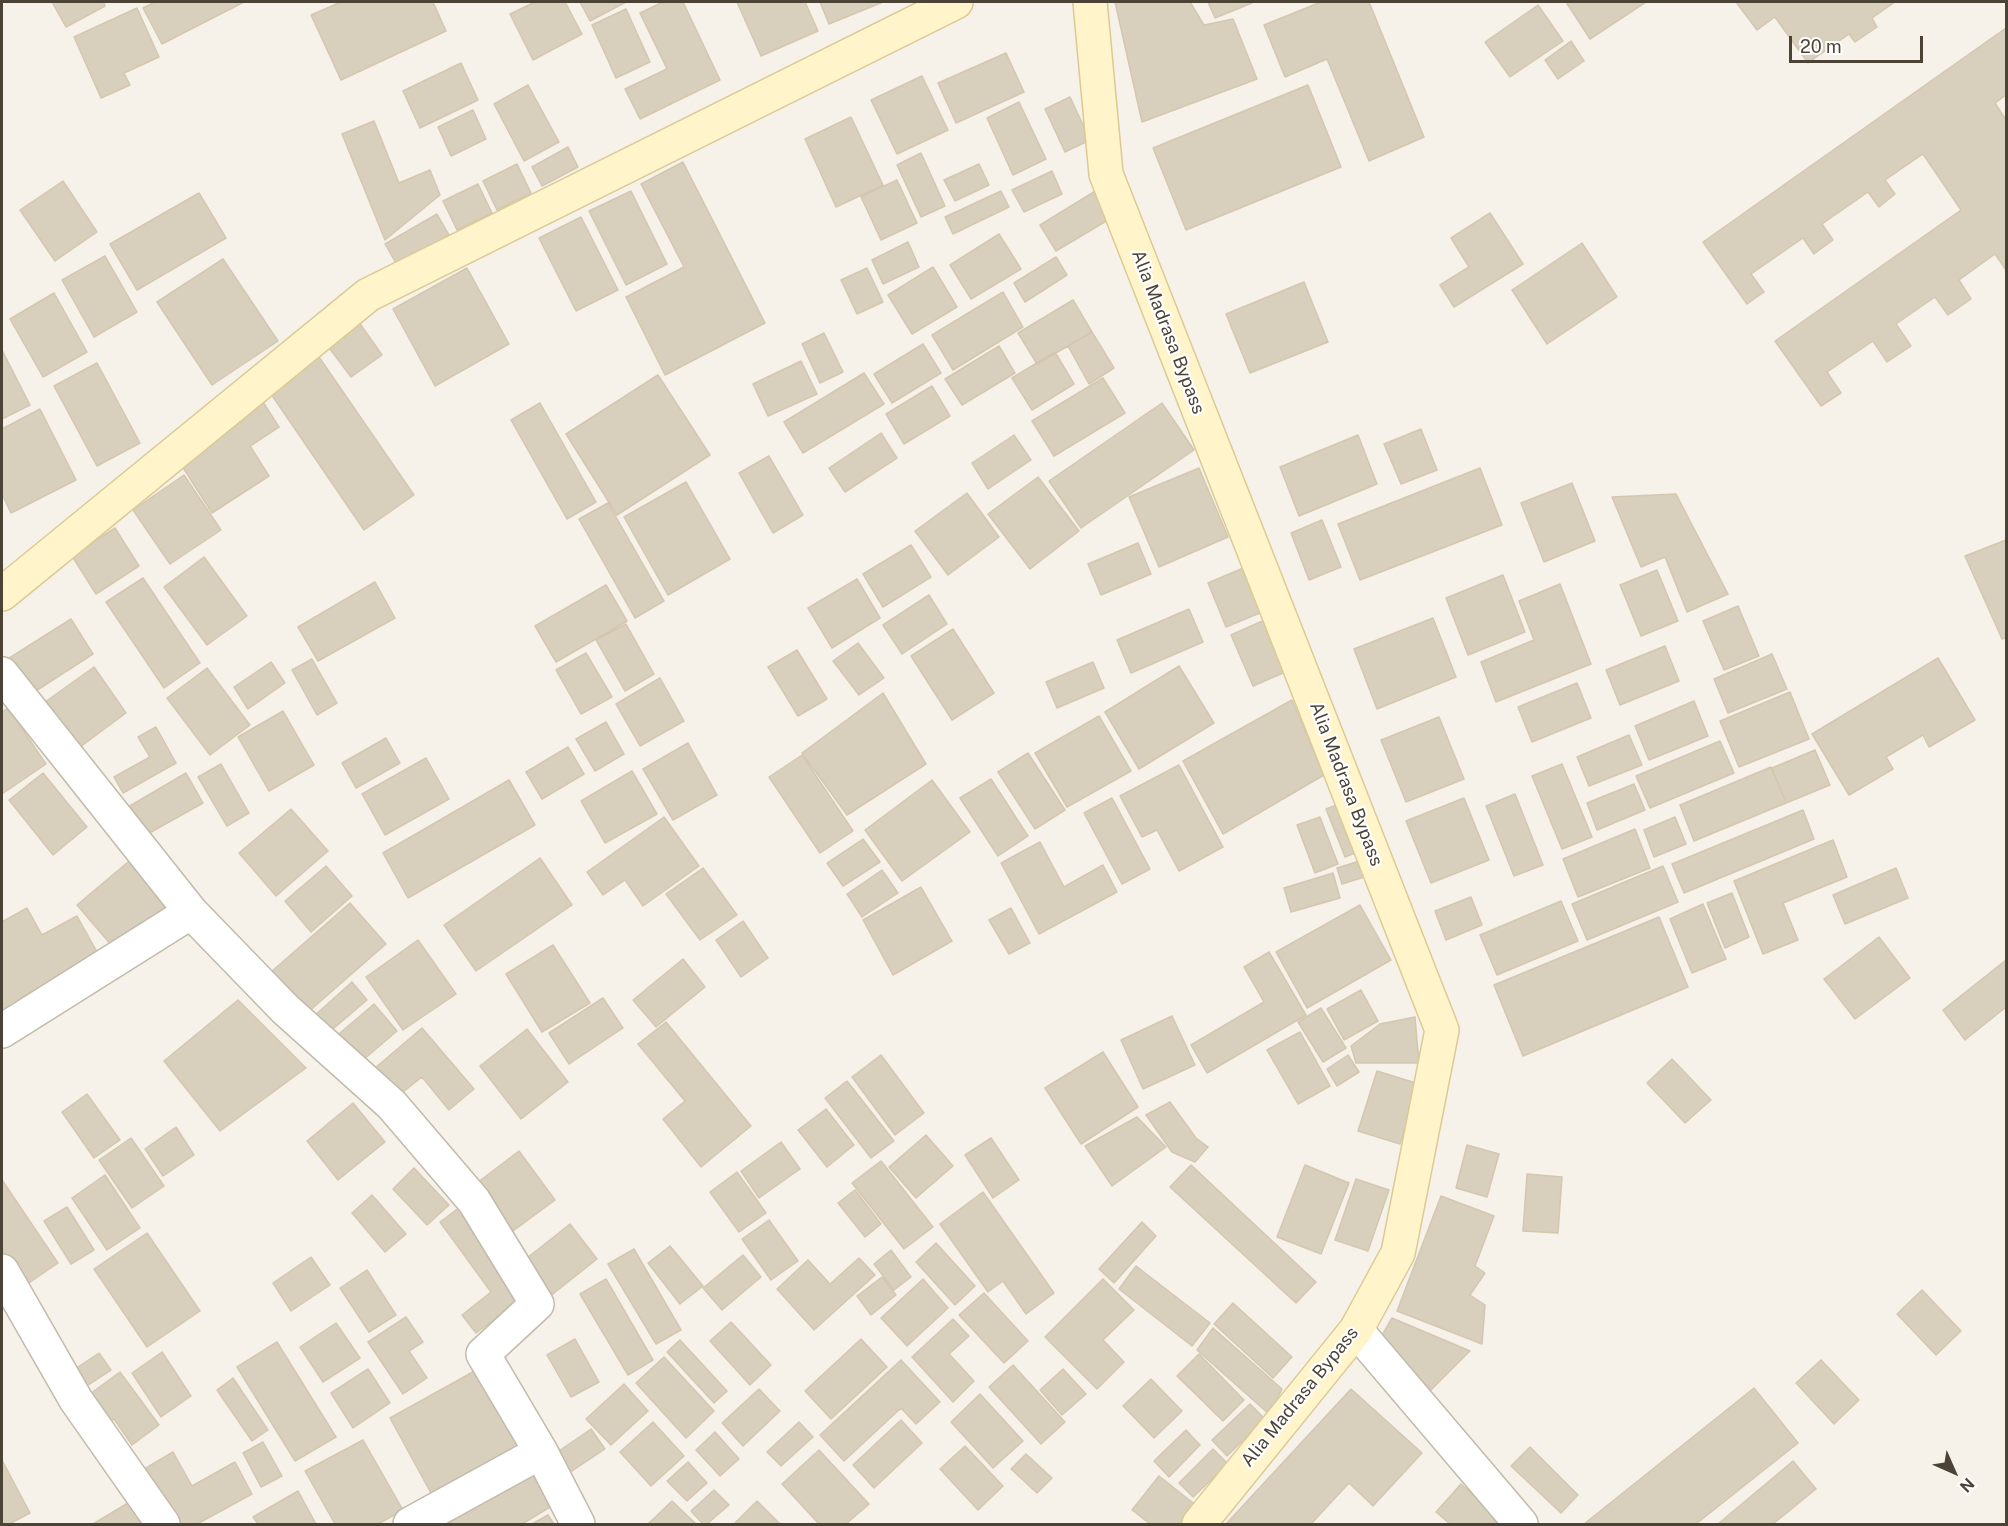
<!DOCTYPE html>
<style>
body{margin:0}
#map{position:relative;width:2008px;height:1526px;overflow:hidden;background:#f6f2e9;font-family:"Public Sans",sans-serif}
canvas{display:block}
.frame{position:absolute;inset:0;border:3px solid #4b4336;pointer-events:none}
.north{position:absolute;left:1924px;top:1442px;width:60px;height:60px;-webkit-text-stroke:4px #fff;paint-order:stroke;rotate:135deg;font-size:16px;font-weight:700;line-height:24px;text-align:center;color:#4b4336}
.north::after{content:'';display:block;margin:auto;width:21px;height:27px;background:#4b4336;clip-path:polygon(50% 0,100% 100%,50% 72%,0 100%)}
.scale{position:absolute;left:1789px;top:36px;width:134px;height:27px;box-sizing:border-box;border:3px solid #4b4336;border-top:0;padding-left:8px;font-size:18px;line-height:21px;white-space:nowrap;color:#4b4336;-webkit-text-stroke:4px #fff;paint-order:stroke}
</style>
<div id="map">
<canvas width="2008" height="1526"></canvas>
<div class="frame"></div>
<div class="north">N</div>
<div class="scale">20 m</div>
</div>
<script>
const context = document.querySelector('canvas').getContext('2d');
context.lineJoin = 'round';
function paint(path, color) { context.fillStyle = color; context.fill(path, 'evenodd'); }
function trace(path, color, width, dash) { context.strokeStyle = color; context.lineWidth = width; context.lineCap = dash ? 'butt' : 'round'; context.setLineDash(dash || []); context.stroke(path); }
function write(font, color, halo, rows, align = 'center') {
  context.font = font + ' "Public Sans",sans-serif'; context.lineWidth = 4.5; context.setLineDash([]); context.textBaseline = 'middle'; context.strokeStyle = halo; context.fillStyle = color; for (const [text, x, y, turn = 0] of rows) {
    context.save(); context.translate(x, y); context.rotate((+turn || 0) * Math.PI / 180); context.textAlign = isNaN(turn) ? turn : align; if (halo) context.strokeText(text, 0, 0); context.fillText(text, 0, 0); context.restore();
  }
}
const building = new Path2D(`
 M52,2H104L105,6L66,27Z
 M155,2H244L162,44L143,8Z
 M341,2H433L446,31L341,80L311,15Z
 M535,2H565L582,34L533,60L510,14Z
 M580,2H626L590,21Z
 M663,2H683L720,80L640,119L625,89L667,69L640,13Z
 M737,2H805L818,31L761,56Z
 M820,2H883L829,24Z
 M1115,2H1190L1204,25L1233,19L1257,79L1142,122Z
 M1208,2H1251L1252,3L1215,18Z
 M1321,2H1369L1424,137L1369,161L1327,59L1285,77L1264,25Z
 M1566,2H1646L1590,39Z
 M1736,2H1895L1872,18L1877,27L1855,42L1849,34L1808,63L1775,17L1757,30Z
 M1538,5L1563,41L1510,77L1485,42Z
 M137,8L159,57L124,73L130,85L101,98L74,37Z
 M626,9L650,62L616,78L592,25Z
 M2006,28V95L1995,103L2006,120V270L1995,254L1959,280L1971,299L1948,315L1935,297L1896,324L1911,346L1887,362L1873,341L1827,372L1841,393L1821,406L1775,341L1961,210L1923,154L1885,180L1895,194L1879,207L1868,192L1822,224L1833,240L1814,254L1803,238L1751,274L1764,292L1747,304L1703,242Z
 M1571,41L1584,61L1558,79L1545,60Z
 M1006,53L1024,92L956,123L938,83Z
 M461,63L478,100L420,128L403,91Z
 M922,76L948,130L897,154L871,100Z
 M528,85L559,142L524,161L494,104Z
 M1308,85L1341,167L1186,230L1153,148Z
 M1070,97L1090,140L1065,152L1045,109Z
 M1019,102L1046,159L1013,175L987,118Z
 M473,110L486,139L451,156L438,127Z
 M851,117L883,185L836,207L805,139Z
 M374,121L399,183L430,170L440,195L385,240L342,134Z
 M568,147L578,167L542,186L532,167Z
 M921,153L945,206L921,217L897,165Z
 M683,162L765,323L665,375L626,297L684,267L641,184Z
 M517,164L531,193L497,210L483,181Z
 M979,164L989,185L955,201L944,180Z
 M1052,171L1062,194L1024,212L1012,190Z
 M897,180L917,223L881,240L861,197Z
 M63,181L97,232L55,261L20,210Z
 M478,184L492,213L457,230L443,201Z
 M1097,190L1113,217L1056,251L1040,225Z
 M631,191L667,264L626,285L589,211Z
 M1001,191L1009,207L953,234L945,217Z
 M199,193L226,238L137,290L110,244Z
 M1490,213L1523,264L1454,307L1440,285L1469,267L1451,238Z
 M437,214L449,235L397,265L385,244Z
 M581,217L618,290L576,311L539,238Z
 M999,234L1021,269L971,299L950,265Z
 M908,242L919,267L883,284L872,260Z
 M1582,243L1617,297L1547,344L1512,290Z
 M105,256L137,312L94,337L62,280Z
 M1056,257L1067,275L1025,302L1014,283Z
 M223,259L278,341L212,385L157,302Z
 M933,267L957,307L912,334L888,295Z
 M467,268L509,344L435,386L393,309Z
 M867,268L883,302L857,314L841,280Z
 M1304,282L1328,342L1250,373L1226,314Z
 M1003,292L1023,327L953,370L932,335Z
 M54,293L87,352L43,377L10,319Z
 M1073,300L1092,332L1037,364L1018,333Z
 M356,318L382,355L351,377L324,341Z
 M1092,332L1114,368L1089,384L1068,346Z
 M824,333L843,372L820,383L802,344Z
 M923,344L941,373L892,403L874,374Z
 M999,346L1015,373L962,405L945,379Z
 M2,350L30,405L2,419Z
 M1055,352L1074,384L1032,410L1012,378Z
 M319,357L414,495L364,530L269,391Z
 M801,361L817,394L768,416L753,384Z
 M97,363L140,443L97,466L54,386Z
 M864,373L884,404L803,453L784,422Z
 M658,375L710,455L617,515L566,434Z
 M1103,378L1125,413L1054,456L1032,421Z
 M932,386L950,416L904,444L886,414Z
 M261,399L279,427L250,446L269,476L212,513L175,455Z
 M540,403L596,502L567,519L511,420Z
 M1162,403L1194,450L1081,528L1049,481Z
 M40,409L76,480L11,513L2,494V429Z
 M1421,429L1437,470L1401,484L1384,444Z
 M881,433L897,458L845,492L829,468Z
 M1014,435L1031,460L988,489L972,463Z
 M1358,435L1377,484L1299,516L1280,467Z
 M769,456L803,515L773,533L739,473Z
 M1199,468L1228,537L1159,567L1129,497Z
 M1480,468L1502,525L1360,580L1338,524Z
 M184,475L221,530L170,564L133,510Z
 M1038,477L1079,531L1030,569L988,514Z
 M686,482L730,559L668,595L624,517Z
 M1572,483L1595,541L1544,562L1521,503Z
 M967,493L999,537L948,575L915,531Z
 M1676,494L1728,594L1687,612L1665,557L1641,567L1612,497Z
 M608,503L664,601L635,618L579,519Z
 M1322,520L1341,567L1309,580L1291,533Z
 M115,528L139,566L96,594L72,556Z
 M2006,540V638L2002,639L1965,556Z
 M1138,543L1151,574L1101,595L1088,564Z
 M911,545L931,577L883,607L863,574Z
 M204,557L247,616L207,645L164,587Z
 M1248,566L1267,610L1226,627L1208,583Z
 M1657,570L1678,621L1641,636L1620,585Z
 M1503,575L1525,632L1468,655L1446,598Z
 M143,578L200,663L164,688L106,602Z
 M857,579L880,618L832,648L808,608Z
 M375,582L395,618L318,661L298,627Z
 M1560,584L1591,664L1496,702L1481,662L1534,640L1519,601Z
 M606,585L627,621L556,662L535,626Z
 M929,595L947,624L902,654L883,625Z
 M1738,606L1759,656L1724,670L1703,621Z
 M1189,609L1203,642L1131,673L1117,640Z
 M1269,618L1290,670L1253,686L1231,635Z
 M1433,618L1456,677L1377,709L1354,649Z
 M71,619L93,654L25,698L3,662Z
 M626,624L654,674L625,691L596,640Z
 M953,629L994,693L952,720L911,656Z
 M858,643L884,678L859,695L833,661Z
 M1665,646L1679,681L1620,705L1606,670Z
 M797,650L827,699L798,716L768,667Z
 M586,653L612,697L581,714L556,670Z
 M1772,654L1787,689L1728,713L1714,679Z
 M1938,658L1975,720L1929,747L1923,735L1886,757L1893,769L1849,795L1812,734Z
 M312,659L337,703L317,715L292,670Z
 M271,662L285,683L248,709L234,687Z
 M1093,662L1104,688L1057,708L1046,682Z
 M1179,666L1214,723L1139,769L1105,712Z
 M94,667L126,713L72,753L38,707Z
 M207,668L250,725L210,755L167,698Z
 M660,678L684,721L640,746L616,704Z
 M1577,683L1591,718L1532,742L1518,707Z
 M1790,692L1809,739L1739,767L1720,721Z
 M883,693L926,764L847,815L802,753Z
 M1292,700L1324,775L1223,834L1183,761Z
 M1694,701L1708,736L1649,760L1635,726Z
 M8,708L46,764L2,794V712Z
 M283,711L314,765L269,791L238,737Z
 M1099,716L1131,771L1067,807L1035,753Z
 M1439,717L1464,779L1406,802L1381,740Z
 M606,722L624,754L595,771L576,739Z
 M156,727L176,763L123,793L114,777L150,757L138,737Z
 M1629,735L1642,765L1589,786L1577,757Z
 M386,738L400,763L356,788L342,763Z
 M1720,741L1734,773L1650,808L1636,776Z
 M688,743L717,795L673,820L643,769Z
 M568,747L584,774L542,799L526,772Z
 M1815,750L1830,785L1786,803L1772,768Z
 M1028,753L1065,810L1035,829L998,772Z
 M802,755L853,831L820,853L769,777Z
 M426,758L449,799L385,835L362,794Z
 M221,764L249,813L227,826L198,777Z
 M1562,764L1592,837L1562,849L1532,776Z
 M1179,765L1223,847L1179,871L1157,830L1142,837L1120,796Z
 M1771,767L1786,803L1694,841L1680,805Z
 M632,771L657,814L605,843L581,801Z
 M43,773L87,827L53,855L9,800Z
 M186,773L203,803L144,836L128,807Z
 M991,779L1028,836L998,856L960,798Z
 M509,780L535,825L408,898L383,853Z
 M932,780L970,832L902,881L865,830Z
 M1634,784L1645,810L1597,830L1587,803Z
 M1515,794L1543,865L1514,876L1486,806Z
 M1112,798L1150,869L1122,884L1084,813Z
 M1464,798L1489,860L1431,883L1406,821Z
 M1350,800L1368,848L1345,857L1326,809Z
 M291,809L328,851L276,896L239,853Z
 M1803,810L1814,839L1684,893L1672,864Z
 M664,817L699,866L643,906L625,880L603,895L587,872Z
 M1320,817L1338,864L1315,873L1297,825Z
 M1675,817L1686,844L1654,857L1644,830Z
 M1635,829L1650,868L1578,897L1563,859Z
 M863,839L880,862L843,886L827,863Z
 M1833,840L1847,877L1783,903L1798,940L1763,954L1734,881Z
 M1040,842L1064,887L1103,865L1117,892L1039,934L1001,863Z
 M134,857L175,904L118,953L77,905Z
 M540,858L572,905L476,971L444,925Z
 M1369,858L1374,874L1342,884L1337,868Z
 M326,866L352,896L311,932L285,901Z
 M1663,866L1678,902L1587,940L1572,904Z
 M703,868L737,915L700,940L666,894Z
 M1896,868L1908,898L1845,924L1833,895Z
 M882,870L898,893L862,917L847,894Z
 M1333,873L1340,898L1291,912L1284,888Z
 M921,887L952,941L893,975L863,920Z
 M1732,893L1749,937L1725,948L1707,903Z
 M1471,897L1482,925L1446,940L1435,911Z
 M1561,901L1578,941L1497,975L1480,935Z
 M350,903L386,944L307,1013L271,972Z
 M1703,904L1726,959L1692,973L1670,919Z
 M1360,905L1391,960L1307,1008L1276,952Z
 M27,908L42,935L77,916L101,959L2,1014V922Z
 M1011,908L1030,943L1009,954L989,920Z
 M1659,917L1688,987L1523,1056L1494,985Z
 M743,921L768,958L741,977L716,940Z
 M1879,937L1910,978L1855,1019L1824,979Z
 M418,940L456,994L403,1030L366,977Z
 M553,945L590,1003L542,1032L506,974Z
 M1269,952L1306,1015L1207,1073L1191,1045L1264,1002L1244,967Z
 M683,959L705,987L656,1027L633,1000Z
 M2006,960V1007L1965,1040L1943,1010Z
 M352,982L367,1000L327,1034L313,1017Z
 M1361,990L1378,1021L1344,1040L1327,1009Z
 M603,998L623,1028L569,1064L549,1033Z
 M238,1000L306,1068L220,1131L164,1061Z
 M374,1004L397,1031L356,1066L333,1039Z
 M1321,1008L1346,1048L1323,1062L1298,1022Z
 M1172,1016L1195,1065L1143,1089L1121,1040Z
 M1415,1017L1419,1063H1356L1351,1046L1380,1024Z
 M666,1022L751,1126L701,1167L663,1119L685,1101L638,1044Z
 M422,1028L474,1089L449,1110L422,1077L398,1096L375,1068Z
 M527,1029L568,1082L521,1119L480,1066Z
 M1300,1032L1330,1086L1298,1104L1267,1050Z
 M1103,1052L1138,1107L1081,1144L1045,1088Z
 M881,1055L924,1113L895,1135L852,1077Z
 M1348,1055L1359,1072L1337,1086L1327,1069Z
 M1672,1059L1711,1100L1685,1123L1647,1083Z
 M1377,1071L1419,1084L1400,1144L1358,1131Z
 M847,1081L894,1141L871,1158L825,1098Z
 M87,1094L120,1140L94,1158L62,1112Z
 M1170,1102L1196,1138L1208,1147L1195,1162L1172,1152L1146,1115Z
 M353,1103L385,1142L338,1180L307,1141Z
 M826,1109L854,1145L827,1167L798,1130Z
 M1137,1117L1166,1147L1112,1186L1085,1146Z
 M176,1127L194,1155L163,1176L145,1149Z
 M926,1135L953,1166L916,1198L889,1167Z
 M131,1138L164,1186L132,1208L99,1160Z
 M991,1138L1019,1180L993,1198L965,1155Z
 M781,1142L800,1169L759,1198L741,1171Z
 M1467,1145L1499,1154L1487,1197L1456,1188Z
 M519,1151L555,1200L505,1237L469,1189Z
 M881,1161L933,1227L904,1249L852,1183Z
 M1191,1165L1316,1282L1296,1303L1170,1187Z
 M1305,1165L1349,1183L1321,1254L1277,1237Z
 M414,1168L449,1205L427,1225L393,1189Z
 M737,1172L766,1213L739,1232L710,1192Z
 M1527,1174L1562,1177L1558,1233L1523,1231Z
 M105,1175L140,1228L107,1250L72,1198Z
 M1356,1179L1389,1190L1368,1251L1335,1240Z
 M2,1180L58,1263L10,1296L2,1284Z
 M855,1190L881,1224L865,1237L838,1203Z
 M983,1192L1054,1293L1026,1314L1003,1281L988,1292L940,1224Z
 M372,1195L406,1234L385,1252L352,1213Z
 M1441,1196L1494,1216L1475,1266L1485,1273L1470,1295L1485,1305L1482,1344L1397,1311Z
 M464,1204L530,1293L476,1333L462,1315L491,1292L440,1222Z
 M67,1207L94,1250L71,1264L44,1221Z
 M769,1220L798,1261L771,1280L742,1239Z
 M1142,1222L1156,1236L1114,1283L1099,1269Z
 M570,1224L597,1259L544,1301L517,1266Z
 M147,1233L200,1311L147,1347L94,1269Z
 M936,1243L975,1286L955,1305L916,1262Z
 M670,1246L703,1286L680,1304L648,1263Z
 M634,1249L681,1330L656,1344L608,1264Z
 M891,1250L911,1277L894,1290L874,1264Z
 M743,1255L761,1277L722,1310L703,1288Z
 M311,1257L330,1285L291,1311L273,1283Z
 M859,1258L875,1275L814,1330L777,1289L808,1260L830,1284Z
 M1136,1266L1210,1323L1192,1346L1119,1289Z
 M367,1270L396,1315L369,1332L340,1288Z
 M882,1277L896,1295L871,1315L857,1296Z
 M606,1279L653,1360L628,1375L580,1294Z
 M923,1279L948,1308L907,1346L881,1318Z
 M1103,1279L1134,1310L1103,1340L1124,1362L1097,1389L1045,1337Z
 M1922,1290L1961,1331L1936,1355L1897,1314Z
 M984,1293L1028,1341L1004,1363L959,1315Z
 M1233,1303L1292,1357L1273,1378L1214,1324Z
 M406,1317L423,1342L409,1351L427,1378L403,1394L368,1342Z
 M1392,1318L1470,1351L1431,1390L1378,1342Z
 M953,1319L969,1336L949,1354L974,1381L953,1402L912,1357Z
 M731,1322L771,1365L750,1385L710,1341Z
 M336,1323L360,1358L323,1382L300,1347Z
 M1213,1328L1282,1389L1270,1415L1197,1350Z
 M575,1339L599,1382L571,1397L547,1355Z
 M861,1339L887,1367L831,1419L805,1391Z
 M680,1340L727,1391L714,1403L667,1352Z
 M277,1342L336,1437L295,1461L237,1367Z
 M162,1352L191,1396L161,1417L132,1373Z
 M99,1353L111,1370L71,1396L60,1379Z
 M1199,1354L1244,1400L1223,1421L1177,1376Z
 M664,1357L714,1411L686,1438L636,1383Z
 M901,1360L940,1402L916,1424L901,1408L844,1461L820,1435Z
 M1821,1360L1859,1400L1834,1424L1796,1383Z
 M1013,1365L1065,1422L1041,1444L989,1387Z
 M480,1368L522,1445L432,1495L390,1418Z
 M368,1369L390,1403L353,1428L331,1393Z
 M1063,1369L1086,1394L1062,1415L1040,1390Z
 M120,1372L159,1425L132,1445L114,1419L92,1435L72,1407Z
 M233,1378L268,1430L252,1441L217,1390Z
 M1151,1379L1182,1411L1154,1438L1123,1406Z
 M624,1384L648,1411L611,1445L586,1419Z
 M1754,1388L1798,1443L1696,1524H1584Z
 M759,1389L780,1411L743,1446L722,1423Z
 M1351,1389L1422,1453L1373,1506L1349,1483L1311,1524H1226Z
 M980,1394L1023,1441L993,1468L951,1422Z
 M1250,1404L1265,1419L1227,1456L1212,1440Z
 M901,1420L922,1443L874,1488L853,1465Z
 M653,1422L684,1456L651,1486L620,1452Z
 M799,1422L813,1437L781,1466L767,1452Z
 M591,1429L605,1449L563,1477L550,1457Z
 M1186,1430L1200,1445L1169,1477L1154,1461Z
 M715,1432L739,1459L720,1476L696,1450Z
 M363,1440L403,1510L378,1524H335L305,1471Z
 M263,1442L282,1476L261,1487L243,1453Z
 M965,1446L1003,1486L978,1510L940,1469Z
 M1530,1447L1578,1495L1561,1513L1511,1466Z
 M1213,1449L1228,1464L1193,1497L1179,1483Z
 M819,1450L869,1504L846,1524H819L782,1484Z
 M173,1452L192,1486L235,1462L252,1494L197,1524H170L141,1471Z
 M1026,1454L1052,1478L1037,1493L1011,1469Z
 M2,1460L30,1513L9,1524H2Z
 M1793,1461L1816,1489L1773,1524H1718Z
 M688,1462L707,1483L687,1501L667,1481Z
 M530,1464L555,1504L522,1524H449L445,1517Z
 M1159,1476L1197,1506L1182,1524H1150L1132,1510Z
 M1461,1484L1506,1524H1450L1436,1512Z
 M714,1490L729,1505L707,1524H703L691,1511Z
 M298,1491L316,1524H258L253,1517Z
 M133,1500L148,1524H93Z
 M672,1501L696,1524H648Z
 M757,1501L780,1524H734Z
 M548,1515L554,1524H532Z`);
const street = new Path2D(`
 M2,674L191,912L2,1031
 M191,912L285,1009L392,1105L474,1201L537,1304L483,1354L541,1452
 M2,1271L76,1400L163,1524
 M1356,1330L1521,1524
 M410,1524L541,1452L578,1524`);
const secondary = new Path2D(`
 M1090,2L1106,174L1442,1030L1398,1253L1356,1330L1199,1524
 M2,594L368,295L956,2`);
const streetNames = [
 ["Alia Madrasa Bypass",1168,332,69],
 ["Alia Madrasa Bypass",1346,784,69],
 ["Alia Madrasa Bypass",1300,1397,-51]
];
paint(building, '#d9cfbd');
trace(building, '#d5c7af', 1.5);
trace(street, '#c3bbaa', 36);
trace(secondary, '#dbca94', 36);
trace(street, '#fff', 33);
trace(secondary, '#fff4ca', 33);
write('18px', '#4b4336', '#fff', streetNames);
</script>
